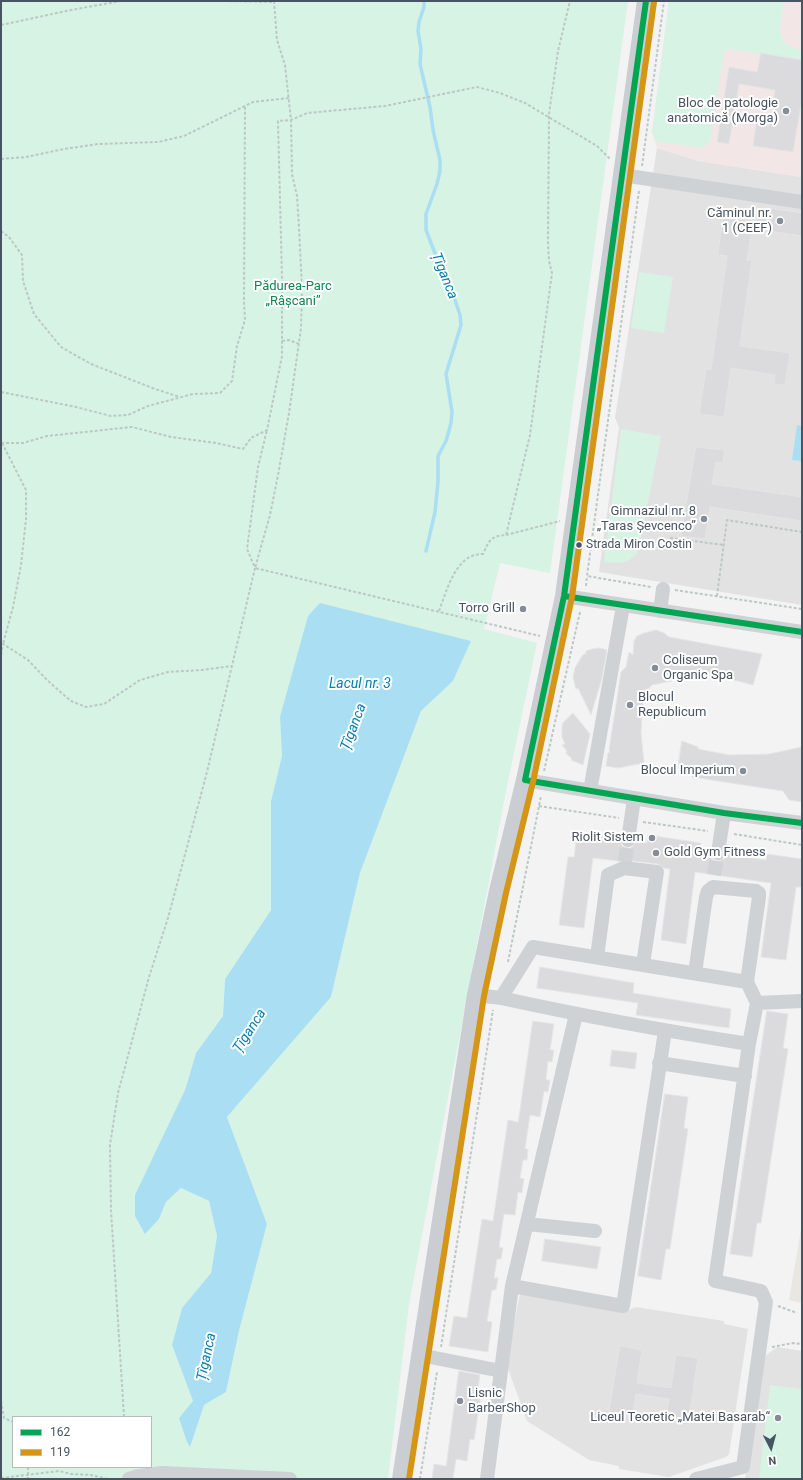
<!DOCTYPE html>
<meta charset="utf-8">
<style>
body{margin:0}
#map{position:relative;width:803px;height:1480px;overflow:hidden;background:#f4f3f3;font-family:Roboto,sans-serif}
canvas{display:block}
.frame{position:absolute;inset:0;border:2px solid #495462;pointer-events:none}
.legend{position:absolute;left:12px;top:1416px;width:140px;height:52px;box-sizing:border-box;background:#fff;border:1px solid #b6bbc0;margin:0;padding:5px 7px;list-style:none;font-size:12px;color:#495462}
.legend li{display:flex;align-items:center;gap:8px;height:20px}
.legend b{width:20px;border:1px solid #b6bbc0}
.north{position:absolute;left:751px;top:1428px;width:40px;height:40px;-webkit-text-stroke:3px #fff;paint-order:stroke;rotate:174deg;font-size:11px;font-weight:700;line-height:16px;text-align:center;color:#495462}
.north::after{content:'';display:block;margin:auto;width:14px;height:18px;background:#495462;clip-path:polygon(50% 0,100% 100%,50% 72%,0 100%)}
</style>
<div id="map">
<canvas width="803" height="1480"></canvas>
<div class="frame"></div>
<ul class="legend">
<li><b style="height:5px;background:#00a651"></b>162</li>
<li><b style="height:5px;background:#d49614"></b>119</li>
</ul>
<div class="north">N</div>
</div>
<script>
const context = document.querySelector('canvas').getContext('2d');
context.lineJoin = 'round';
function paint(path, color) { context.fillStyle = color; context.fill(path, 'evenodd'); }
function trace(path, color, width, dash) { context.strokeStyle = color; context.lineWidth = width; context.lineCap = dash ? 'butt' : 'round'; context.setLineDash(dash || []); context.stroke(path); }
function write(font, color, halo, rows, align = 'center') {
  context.font = font + ' Roboto,sans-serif'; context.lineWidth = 4; context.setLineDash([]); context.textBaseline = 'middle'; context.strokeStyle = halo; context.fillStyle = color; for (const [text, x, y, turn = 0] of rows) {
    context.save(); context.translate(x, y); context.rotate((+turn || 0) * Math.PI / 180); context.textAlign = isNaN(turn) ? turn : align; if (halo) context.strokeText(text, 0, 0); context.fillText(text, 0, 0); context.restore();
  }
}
const commercial = new Path2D(`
 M802,1223V1303L789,1300Z`);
const education = new Path2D(`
 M657,148L699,161L802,177V605L599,572L619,427L615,418Z
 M520,1294L624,1312L636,1307L724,1321V1324L748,1329L729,1454L726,1457L669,1477L619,1469V1466L589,1460L527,1421L506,1363Z
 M777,1347L802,1351V1479H745L764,1357Z`);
const medical = new Path2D(`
 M669,1H802V177L699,161L657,148L652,132Z`);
const green = new Path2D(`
 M1,1H628L550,573L500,563L484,629L537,643L506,791L409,1304L388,1479H1ZM471,641L453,681L421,711L360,873L331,997L227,1117L267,1224L239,1331L226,1392L204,1405L193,1401L172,1345L182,1308L211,1273L217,1236L209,1201L181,1188L166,1202L159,1219L145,1233L167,1128L185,1090L196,1053L223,1016L225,979L271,910V801L282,756L280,717ZM13,1417H151V1467H13Z
 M669,1H784C781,23 772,45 802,50V60L729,49L724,51L710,141L703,148L655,141L652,132Z
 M639,272L673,277L664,333L631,328Z
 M621,429L661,436L638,552C627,565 619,563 604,562Z
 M770,1385L802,1389V1479H759Z`);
const water = new Path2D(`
 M797,425L802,426V461L792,460Z
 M320,603L471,641L453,681L421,711L360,873L331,997L227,1117L267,1224L239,1331L226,1392L204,1405L190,1447L187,1442L179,1418L193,1401L172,1345L182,1308L211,1273L217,1236L209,1201L181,1188L166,1202L159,1219L145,1234L135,1216V1195L185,1090L196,1053L223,1016L225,979L271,910V801L282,756L280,717L308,616Z`);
const stream = new Path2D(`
 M424,1V7L419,22L418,31L421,49L420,64L430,107L433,130L440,160V171L437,184L426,214V230L443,274L454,297L460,315L461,325L446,374L452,412L451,423L446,441L438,456V482L435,512L426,551`);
const building = new Path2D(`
 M761,53L802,60V99L793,152L753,146L756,123L769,126L775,90L739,84L729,144L717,142L729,67L757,72Z
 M760,207L802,213V236L756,229Z
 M723,217L753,221L747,260H752L740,346L790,353L785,385L774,384L775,375L731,368L724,417L699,414L706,369L711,370L727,256L718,255Z
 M696,447L725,450L723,463L716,462L712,484L802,497V521L710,507L705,539L681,536Z
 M656,630L664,633L669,637L762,654L753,685L738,681L707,678L676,680L652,685L644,694L642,716L641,733L644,763L618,768L606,766L608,753L610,752L609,750L621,672L626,667L629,652L633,655L634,641L637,636L644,633Z
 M600,648L607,650L602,678L591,715L578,688L576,689L573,677L575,668L582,656L586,653V651L592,649Z
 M573,713L590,734L583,765L571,760L572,759L566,753L567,751L562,745L565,744L562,737V726L563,723Z
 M682,741L698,747V749L729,755L769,754L802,747V802L789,800L783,791L692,777V774L678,768Z
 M577,833L620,839L622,846L627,848H631L636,842L647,843L648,835L701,843L700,851L710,852L712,859L717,861L724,859L726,854L766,860L767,854L802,859V887H796L786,960L761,957L771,883L695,872L686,944L661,940L670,869L664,868L658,864L625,860L618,861L593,858L584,928L559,925L568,857H574Z
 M540,967L634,983L633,993L731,1009L729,1028L636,1015L638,1003L537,988Z
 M767,1011L788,1014L783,1048L788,1049L761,1223H757L752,1257L730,1254Z
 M533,1021L554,1024L550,1050H554L552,1062L548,1061L546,1080H550L548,1092L544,1091L540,1117L530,1115L525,1149H528L527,1160H523L520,1178L524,1179L522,1193L518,1192L515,1215L504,1214L499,1247L503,1248L501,1259H497L494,1278H498L496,1290H492L487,1321L492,1322L488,1352L449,1346L454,1316L467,1318L482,1219L493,1221L508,1120L518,1122Z
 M612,1050L637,1053L635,1069L610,1066Z
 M665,1094L688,1097L684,1128L688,1129L670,1249H666L661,1280L638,1276Z
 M545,1239L601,1247L597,1269L542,1261Z
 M620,1346L642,1350L637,1383L671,1388L676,1355L698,1358L688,1425L665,1421L669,1399L636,1394L633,1416L609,1413Z
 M459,1371L480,1375L478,1388L482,1389L474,1440L470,1439L467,1461L456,1459L453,1479H432L434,1464L446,1466Z`);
const minorTunnel = new Path2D(`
 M625,862L628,840
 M714,875L718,853`);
const path = new Path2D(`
 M224,1L274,2
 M274,1L277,40L285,65L291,120L292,174L297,196L299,227L302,290L301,328L289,413L278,475L270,515L255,568L540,636
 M1,25L71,10L121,1
 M1,159L26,157L64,149L98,144L158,142L184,136L253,102L289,98
 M642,166L664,1
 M639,191L587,576L651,587
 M1,231L9,237L22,255L23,281L34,314L61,347L91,364L155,389L180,397
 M282,341L289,340L299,344
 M1,392L76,407L111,416L128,415L148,406L193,394L220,393L232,381L237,346L245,320L244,301L245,106
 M1,443H23L47,436L132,427L171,437L216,443L243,449L251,438L267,430L282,356V279L278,121L291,120L307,113L385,106L477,87L500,93L525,103L597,146L610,159
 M2,443L26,490V519L21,565L13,607L3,644
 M506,535L560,521
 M670,538L724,545
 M586,586L587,576
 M675,590L802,609
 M717,596L727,520L802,532
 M439,611C447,590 456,553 483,554C489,541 490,536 506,535L530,435L552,273L549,261L548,243L549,114L558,51L570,1
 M1,655L3,644L28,660L48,681L71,701L86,707L104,704L140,680L168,672L202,670L232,666
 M544,771L580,612
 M539,806L619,818
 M643,822L708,831
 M734,834L802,845
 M508,962L541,796
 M778,1306L797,1313
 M441,1347L493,1010
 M772,1347L793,1343L802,1344
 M1,1401L4,1418L13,1422
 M124,1417L111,1210L110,1145L118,1093L149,977L168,918L207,772L255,568L247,549L258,467L267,430
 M28,1467V1479
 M1,1478L59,1471L71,1474L91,1475L108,1479
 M420,1479L437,1372`);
const minor = new Path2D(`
 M622,175L802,202
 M564,596L802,632
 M660,611L663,589
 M525,780L724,813L802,823
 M590,791L623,606
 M628,840L634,799
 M718,853L724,813
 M597,957L608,875L624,868L657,872L643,964
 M695,973L706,897L708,891L713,887L756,891L759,893V897L747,982
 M476,995L501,998L533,947L747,982L757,1003L749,1044L715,1281L761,1291L766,1302L743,1467L696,1479
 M501,998C583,1016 666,1031 749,1044
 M757,1003L802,1001
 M659,1063L745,1076
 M527,1224L595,1231
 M512,1286L623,1306L665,1031
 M420,1355L501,1371
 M129,1479L138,1476L162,1473L290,1479
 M487,1479L512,1286L576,1014`);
const major = new Path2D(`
 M401,1479L476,995L498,891L525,780L564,596L646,1`);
const bus1 = new Path2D(`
 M646,1L564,596L525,780L724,813L802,823
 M564,596L802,632`);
const bus2 = new Path2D(`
 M409,1479L484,996L506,893L533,782L572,597L654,2`);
const markers = [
 [786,111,4,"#858c95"],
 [780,221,4,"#858c95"],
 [704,519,4,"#858c95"],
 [579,545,3.5,"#495462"],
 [523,609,4,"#858c95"],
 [655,668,4,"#858c95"],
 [630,705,4,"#858c95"],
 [743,771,4,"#858c95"],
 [652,838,4,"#858c95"],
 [656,853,4,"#858c95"],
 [460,1401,4,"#858c95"],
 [778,1418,4,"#858c95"]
];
const busNames = [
 ["Strada Miron Costin",586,545]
];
const poiNames = [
 ["Bloc de patologie",778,104],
 ["anatomică (Morga)",778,119],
 ["Căminul nr.",772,214],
 ["1 (CEEF)",772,229],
 ["Gimnaziul nr. 8",696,512],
 ["„Taras Șevcenco”",696,527],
 ["Torro Grill",515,609],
 ["Coliseum",663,661,"left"],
 ["Organic Spa",663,676,"left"],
 ["Blocul",638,698,"left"],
 ["Republicum",638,713,"left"],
 ["Blocul Imperium",735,771],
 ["Riolit Sistem",644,838],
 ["Gold Gym Fitness",664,853,"left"],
 ["Lisnic",468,1394,"left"],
 ["BarberShop",468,1409,"left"],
 ["Liceul Teoretic „Matei Basarab“",770,1418]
];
const parkNames = [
 ["Pădurea-Parc",293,287],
 ["„Râșcani”",293,302]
];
const waterNames = [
 ["Țîganca",444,276,68],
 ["Lacul nr. 3",360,684],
 ["Țîganca",354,727,-69],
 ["Țîganca",250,1031,-57],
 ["Țîganca",207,1357,-78]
];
paint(commercial, '#e8e7e2');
paint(education, '#e2e2e3');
paint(medical, '#f2e7e6');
paint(green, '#d7f3e4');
paint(water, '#aadff3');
trace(stream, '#aadff3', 3.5);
paint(building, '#dbdbdd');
trace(building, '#e5e5e6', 1);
trace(minorTunnel, '#d2d3d6', 14, [14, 7]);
trace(path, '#bcc8c5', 2, [3, 2]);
trace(minor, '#cfd2d4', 14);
trace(major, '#caced2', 18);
trace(bus1, '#00a651', 6);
trace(bus2, '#d49614', 6);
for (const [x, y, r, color] of markers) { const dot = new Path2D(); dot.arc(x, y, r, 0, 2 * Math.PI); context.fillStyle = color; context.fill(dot); trace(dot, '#fff', 1.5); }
write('12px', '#495462', '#fff', busNames, 'left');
write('13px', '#495462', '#fff', poiNames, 'right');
write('13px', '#118552', '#fff', parkNames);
write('italic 14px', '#047eaa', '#fff', waterNames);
</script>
